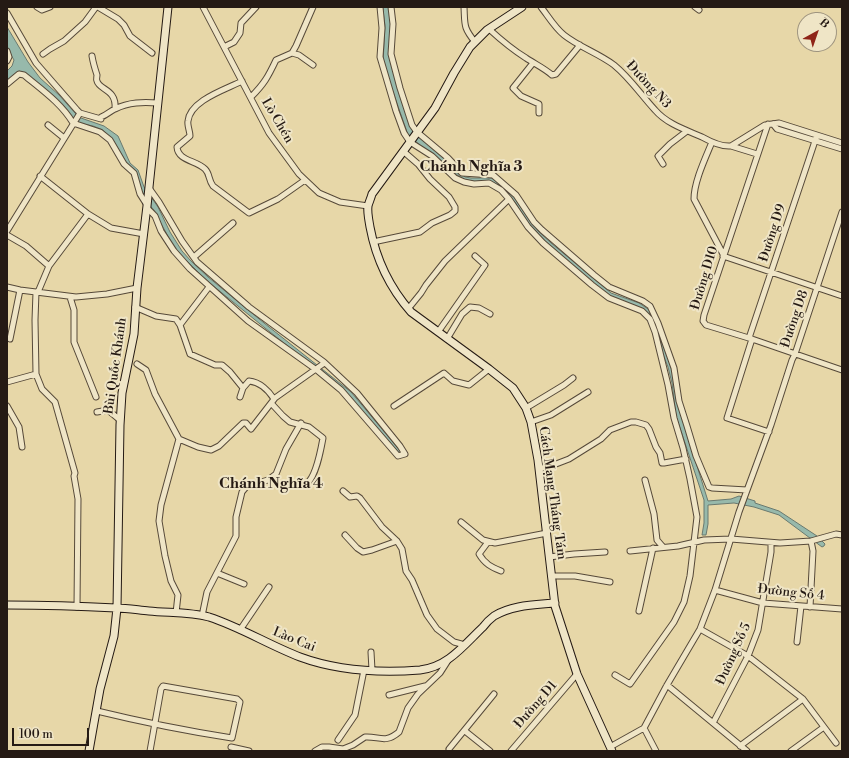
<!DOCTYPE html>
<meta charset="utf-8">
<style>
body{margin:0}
#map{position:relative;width:849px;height:758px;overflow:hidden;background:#e7d7a8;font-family:"Libre Bodoni",serif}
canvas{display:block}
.frame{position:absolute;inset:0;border:8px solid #251a14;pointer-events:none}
.north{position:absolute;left:797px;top:12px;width:40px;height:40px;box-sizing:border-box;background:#efe5c6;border:1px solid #9e947f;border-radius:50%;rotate:40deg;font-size:11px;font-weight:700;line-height:16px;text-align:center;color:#251a14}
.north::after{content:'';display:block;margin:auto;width:14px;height:18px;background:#8f2418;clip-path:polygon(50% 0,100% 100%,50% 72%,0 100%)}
.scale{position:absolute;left:12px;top:728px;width:77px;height:18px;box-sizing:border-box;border:2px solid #251a14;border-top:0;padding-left:5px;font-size:12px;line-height:14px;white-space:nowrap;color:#251a14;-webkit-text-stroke:3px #efe5c6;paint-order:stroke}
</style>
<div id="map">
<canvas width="849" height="758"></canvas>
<div class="frame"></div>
<div class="north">B</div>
<div class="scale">100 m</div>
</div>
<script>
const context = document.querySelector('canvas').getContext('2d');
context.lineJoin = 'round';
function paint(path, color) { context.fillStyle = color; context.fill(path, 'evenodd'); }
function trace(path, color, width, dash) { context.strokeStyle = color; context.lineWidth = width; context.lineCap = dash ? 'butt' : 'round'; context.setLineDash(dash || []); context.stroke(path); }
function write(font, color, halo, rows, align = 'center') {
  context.font = font + ' "Libre Bodoni",serif'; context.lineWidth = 4; context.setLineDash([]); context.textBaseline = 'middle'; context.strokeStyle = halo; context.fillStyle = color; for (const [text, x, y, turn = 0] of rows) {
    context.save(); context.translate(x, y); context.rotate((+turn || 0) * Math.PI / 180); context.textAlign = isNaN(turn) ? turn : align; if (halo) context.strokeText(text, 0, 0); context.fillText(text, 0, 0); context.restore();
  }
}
const water = new Path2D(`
 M383,7H390L392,26L390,60L413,129L428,145L465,177L471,178H491L498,181L518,200L538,231L551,243L611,293L639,303L651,311L672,365L681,415L708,501L731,499L739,496L755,501V503L779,511L817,536L825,544L824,546L822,547L779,515L754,507L734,503L708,505V524L706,535H702L704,523V500L676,416L672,383L668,367L648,315L609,297L535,234L515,202L496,185L471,183L463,180L437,157L421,146L408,135L383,63L385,26Z
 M7,27L28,62L40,78L59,95L75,113L81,118L104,126L118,136L130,163L138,170L144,187L158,207L170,232L182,251L191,261L208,277L264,323L351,392L402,453H399L351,398L333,382L265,328L206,280L184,258L173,246L154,210L142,197L139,184L113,140L103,130L93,126L78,123L72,117L60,104L44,88L22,72L19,71L7,81V71L12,66L14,60L7,48Z`);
const street = new Path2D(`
 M37,7L42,10L50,7
 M98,7L118,19L124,25L130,36L152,53
 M203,7L269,133L299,174L319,193L340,202L368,206
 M380,7L382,28L380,57L396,111L404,133L410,142L432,156L455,178L464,182L474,184L489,183L501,190L509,199L528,227L543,243L592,285L609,298L642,311L650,319L655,332L668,385L674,418L683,448L690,479L697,517L690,576L684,602L674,622L630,684L615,675
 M391,7L393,24L391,54L400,88L412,125L417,132L448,158L462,173L493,175L516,195L534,222L542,230L594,275L609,287L643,301L650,306L658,323L674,368L679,401L687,426L696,456L709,487L712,488L747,490
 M464,7C465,25 463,27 475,42
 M541,7C548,16 555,28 564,35C579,47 598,53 614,65C630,78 641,95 655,110C667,124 686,130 702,137C711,142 721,147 731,146L765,125L779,123L842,143
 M695,7L699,10
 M7,13L36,63L77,110L80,113L101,119V117C107,115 110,111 115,109C129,102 143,102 158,103
 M489,29C501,40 513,50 526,58C535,64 544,68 552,75L556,74L580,45
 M224,47L234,42L240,33L241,23L256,7
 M7,51L9,57L7,61
 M292,53L299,55L313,65
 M43,54L50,49L64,41L85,22L96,7
 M92,56C93,62 95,69 97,75C97,77 96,79 97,81C99,90 117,89 115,109
 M533,63L513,88L521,96L539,104V113
 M242,81C227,89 190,100 188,121C187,125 190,131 190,136L177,147C178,161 196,160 205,169C210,174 208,179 213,186L249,213L278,199L305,180
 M7,84L19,74L24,75C42,90 61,103 73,123L100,132L110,140L124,164L134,173L140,194L147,205
 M251,97C264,84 268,77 276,60L292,53L296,46L313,7
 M768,124L704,315L703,321L706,325L752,339L842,370
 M773,124L777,129L842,149
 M48,125L64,138
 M712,142C705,159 694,182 694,199L723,254
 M731,146L757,154
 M663,164L658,156L670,144L687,131
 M40,176L88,214L111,228L144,234
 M147,208L155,216L161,231L174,251L190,269L248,321L318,371L341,390L398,456L405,454L400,446L357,393L324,362L249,307L197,262L182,241L159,202L149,188
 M7,231L80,113
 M7,235L26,246L49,266
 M373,242L420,232L432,223L450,215L455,211V207L449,197L430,179L418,164L403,151
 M723,256L842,296
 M194,257L233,223
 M7,287L20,290L76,297L107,294L137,288
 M209,287L180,325L190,354L215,365H222L230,372L243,388L240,397
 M36,292L35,320L36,374L42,389L55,402L75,473L74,476L78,499L77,607
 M38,292L49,266L88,214
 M70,297L74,310V342L96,397
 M135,307L156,316L176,319L180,325
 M408,309L421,293L426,285L445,261L509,199
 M438,332L485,265L475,256
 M749,338L817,135
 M10,339L20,290
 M447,339L462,314L470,307L479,308L490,314
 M752,339L727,418L769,432
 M137,364L146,370L155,394L179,439L198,447L211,450L219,446L243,423H246L251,429L275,398L323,364
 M7,382L36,374
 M243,388L249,381C260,382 269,391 274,399
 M271,403L283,416L290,422L309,427L323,438C321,449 316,478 306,484
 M7,406L19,427L22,447
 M394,406L444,373L453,381L469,385L489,369
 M526,408L564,385L573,378
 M97,412L108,410L120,420
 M531,422L551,415L588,392
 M539,469L556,464L569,459L601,439L610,430L631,422H636L646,425L649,429L656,447L660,453L662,463H664L686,459
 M645,480L654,514L657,540L663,547
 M343,491L350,497L357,496L360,498L382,527L397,541L402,549L406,571L412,580L427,615L437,629L454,642L465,645
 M461,522L483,540L495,543L547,533
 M345,535L357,548L363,552L372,550L397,541
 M488,542L479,554C485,564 491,567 501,571
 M630,551L678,546L704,540L731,539L780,543L811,541L836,534L842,535
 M549,557L574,554L605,552
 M217,573L244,584
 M551,576H575L610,582
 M715,590L763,603L842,609
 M810,607L813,551L811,541
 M639,611L653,548
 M176,613L178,595L171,581L165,556L159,521L161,505L179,439
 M202,616L207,592L236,536V517L242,492L247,486L268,480L276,474L286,449L301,423
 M700,629L748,656L803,699L836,743
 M240,630L269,587
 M797,642L801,606
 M371,652L372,670
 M667,685L747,751
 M389,695L425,686
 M97,711C142,722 187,731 232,738L240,702L237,699L163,686L161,689L150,751
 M713,723L748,656L758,630L771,552V543
 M644,728L656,751
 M465,731L490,751
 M338,740L355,715L364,670
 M740,746L803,699
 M231,747L249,751
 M610,747L644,728L667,685L700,629L715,590L739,512L771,425L792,360L795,354L842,212
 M449,749L494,694
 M315,751L322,747H329L343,749L353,745L365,737C379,736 385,744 399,732L408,708L418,694L440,673L449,659
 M511,751L577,674
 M791,751L824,727`);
const secondary = new Path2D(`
 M522,7L487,30L470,47L454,73L435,108L372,194C371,198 369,202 368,206C367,212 369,221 370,227C376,259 389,287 411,312L489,369L513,388L526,408L531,422L538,460L555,606L577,674L612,751
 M7,605C43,605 79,606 116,608C127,608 138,610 149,611C168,613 190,612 209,617C240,627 269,645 300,657C338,671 380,673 420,670C448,667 464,645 483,627C486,623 490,619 494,616C512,605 534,605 555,603
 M89,751L100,689L114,636L117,608L120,425L122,393L134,334L137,288L147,206L168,7`);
const streetNames = [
 ["Đường N3",648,85,47],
 ["Lò Chén",277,121,59],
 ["Đường D9",773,233,-72],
 ["Đường D10",705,278,-73],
 ["Đường D8",795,319,-71],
 ["Bùi Quốc Khánh",116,366,-82],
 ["Cách Mạng Tháng Tám",552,493,82],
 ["Đường Số 4",791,593,6],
 ["Lào Cai",294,640,22],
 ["Đường Số 5",734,654,-66],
 ["Đường D1",536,705,-49]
];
const quarterNames = [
 ["Chánh Nghĩa 3",471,167],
 ["Chánh Nghĩa 4",271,484]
];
paint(water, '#97b9ab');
trace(water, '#69796f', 1);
trace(street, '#564939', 7);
trace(secondary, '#251a14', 9);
trace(street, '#efe5c6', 5);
trace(secondary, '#efe5c6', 7);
write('13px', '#251a14', '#efe5c6', streetNames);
write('bold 15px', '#251a14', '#efe5c6', quarterNames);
</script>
